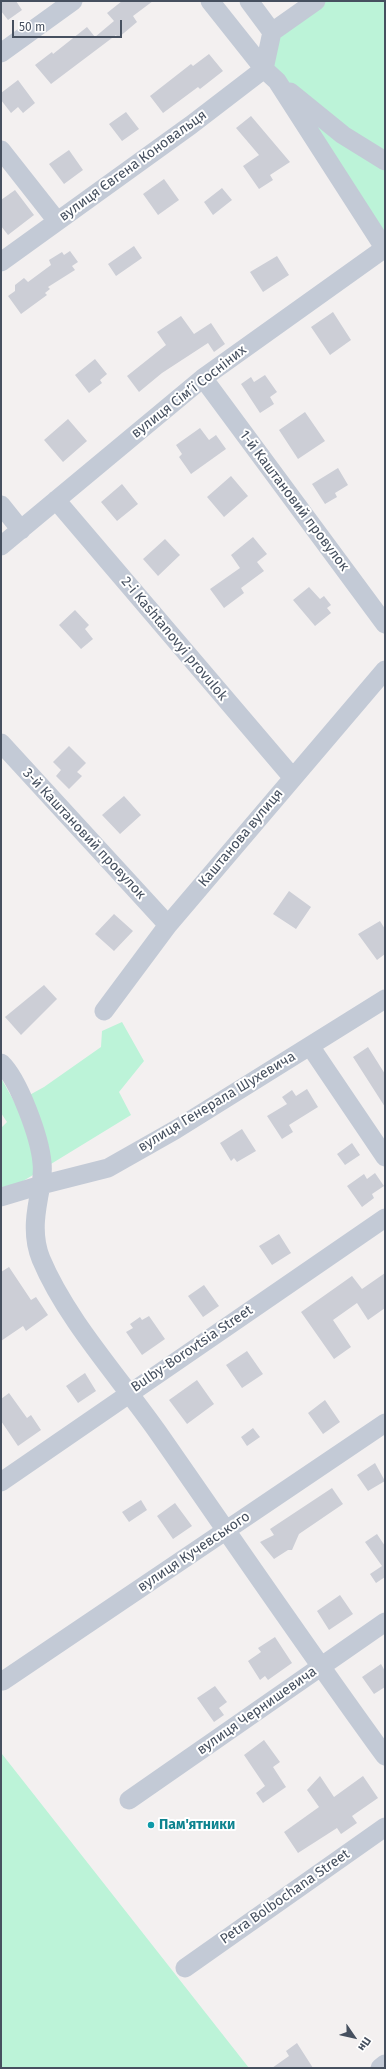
<!DOCTYPE html>
<meta charset="utf-8">
<style>
body{margin:0}
#map{position:relative;width:386px;height:2069px;overflow:hidden;background:#f3f0f0;font-family:"Fira Sans",sans-serif}
canvas{display:block}
.frame{position:absolute;inset:0;border:2px solid #46505f;pointer-events:none}
.north{position:absolute;left:334px;top:2017px;width:40px;height:40px;-webkit-text-stroke:3px #fff;paint-order:stroke;rotate:124deg;font-size:11px;font-weight:700;line-height:16px;text-align:center;color:#46505f}
.north::after{content:'';display:block;margin:auto;width:14px;height:18px;background:#46505f;clip-path:polygon(50% 0,100% 100%,50% 72%,0 100%)}
.scale{position:absolute;left:12px;top:20px;width:110px;height:18px;box-sizing:border-box;border:2px solid #46505f;border-top:0;padding-left:5px;font-size:12px;line-height:14px;white-space:nowrap;color:#46505f;-webkit-text-stroke:3px #fff;paint-order:stroke}
</style>
<div id="map">
<canvas width="386" height="2069"></canvas>
<div class="frame"></div>
<div class="north">Пн</div>
<div class="scale">50 m</div>
</div>
<script>
const context = document.querySelector('canvas').getContext('2d');
context.lineJoin = 'round';
function paint(path, color) { context.fillStyle = color; context.fill(path, 'evenodd'); }
function trace(path, color, width, dash) { context.strokeStyle = color; context.lineWidth = width; context.lineCap = dash ? 'butt' : 'round'; context.setLineDash(dash || []); context.stroke(path); }
function write(font, color, halo, rows, align = 'center') {
  context.font = font + ' "Fira Sans",sans-serif'; context.lineWidth = 4; context.setLineDash([]); context.textBaseline = 'middle'; context.strokeStyle = halo; context.fillStyle = color; for (const [text, x, y, turn = 0] of rows) {
    context.save(); context.translate(x, y); context.rotate((+turn || 0) * Math.PI / 180); context.textAlign = isNaN(turn) ? turn : align; if (halo) context.strokeText(text, 0, 0); context.fillText(text, 0, 0); context.restore();
  }
}
const green = new Path2D(`
 M317,1H385V249L267,67L275,37Z
 M122,1022L144,1061L119,1092L131,1115L15,1186L1,1187V1128L7,1122L1,1113V1078L15,1103L44,1087L101,1047L102,1031Z
 M1,1753L2,1754L249,2068H1Z`);
const building = new Path2D(`
 M1,1H16L22,10L8,20L1,11Z
 M122,1H153L133,16L137,22L118,38L116,35L51,84L35,65L52,52L53,54L87,27L95,37L114,21L107,13Z
 M209,54L223,71L200,89L198,87L163,113L150,96L191,64L193,66Z
 M18,80L35,103L23,113L18,107L11,113L1,100V93Z
 M126,112L139,129L122,141L109,124Z
 M251,116L290,162L270,175L273,180L259,189L243,166L259,155L236,128Z
 M69,150L83,170L64,184L49,164Z
 M164,179L179,200L158,215L143,194Z
 M222,188L232,200L213,215L204,202Z
 M15,190L34,215L8,235L1,226V200Z
 M134,246L142,258L116,276L108,264Z
 M70,251L78,262L72,266L75,270L48,287L50,289L45,293L47,295L21,314L8,296L15,291V285L24,278L28,282L51,265L49,260L62,252L64,255Z
 M277,256L289,275L263,292L250,272Z
 M333,312L351,340L330,355L311,327Z
 M181,316L194,334L211,323L225,344L214,352L208,343L162,373L139,392L127,376L166,345L157,332Z
 M95,359L107,374L100,380L102,383L89,393L75,375Z
 M265,375L277,392L270,397L274,404L260,413L241,384L251,377L254,382Z
 M305,412L325,441L298,459L279,430Z
 M68,419L87,441L63,462L44,440Z
 M200,428L209,440L216,435L226,449L191,474L179,457L182,454L176,445Z
 M338,468L348,485L335,493L337,497L325,504L312,484Z
 M231,476L248,496L224,517L207,497Z
 M122,484L138,504L117,521L101,502Z
 M253,537L267,554L257,562L264,571L241,588L244,593L224,608L210,589L240,568L231,555Z
 M165,539L180,555L158,576L143,559Z
 M309,587L320,599L324,596L331,605L327,608L331,613L315,626L293,600Z
 M75,610L89,625L85,629L93,639L81,649L59,625Z
 M69,746L86,763L77,772L82,776L69,789L56,776L61,770L53,762Z
 M124,796L141,815L120,834L102,815Z
 M289,891L311,907L296,929L273,914Z
 M114,914L133,931L114,951L95,934Z
 M380,921L385,929V954L377,960L358,934Z
 M44,985L57,999L21,1035L5,1017Z
 M368,1047L385,1074V1107L353,1057Z
 M307,1089L318,1107L289,1125L293,1132L282,1139L267,1116L287,1104L282,1097L292,1090L296,1096Z
 M242,1129L256,1151L237,1162L234,1158L231,1161L220,1143Z
 M352,1143L360,1155L345,1165L337,1154Z
 M375,1173L384,1186L372,1194L374,1198L362,1207L347,1186L364,1174L367,1179Z
 M279,1234L291,1253L272,1265L259,1246Z
 M9,1267L31,1300L36,1297L48,1315L26,1331L23,1326L1,1341V1272Z
 M385,1273V1308L368,1320L357,1303L333,1320L351,1347L334,1359L301,1312L352,1276L362,1289Z
 M204,1285L219,1306L203,1317L188,1296Z
 M149,1316L165,1339L142,1355L126,1332L133,1328L130,1324L140,1317L142,1320Z
 M247,1351L263,1374L242,1388L226,1365Z
 M85,1373L96,1391L78,1403L66,1386Z
 M197,1380L214,1404L187,1424L169,1400Z
 M9,1393L27,1418L31,1415L41,1430L18,1446L1,1421V1399Z
 M325,1400L340,1422L323,1434L308,1413Z
 M253,1428L260,1437L247,1446L241,1437Z
 M375,1463L385,1481L368,1491L357,1475Z
 M332,1488L343,1504L299,1534L292,1550H288L274,1559L260,1542L274,1535L270,1529Z
 M141,1500L147,1510L129,1522L122,1512Z
 M175,1503L192,1526L173,1539L157,1516Z
 M377,1534L385,1546V1577L376,1583L370,1574L382,1566L365,1542Z
 M340,1595L353,1614L329,1630L317,1611Z
 M275,1637L292,1663L268,1680L265,1676L260,1680L248,1661L261,1652L258,1648Z
 M381,1664L385,1671V1687L374,1694L362,1677Z
 M215,1686L227,1702L219,1708L224,1715L214,1722L197,1698Z
 M264,1740L280,1762L273,1767L286,1787L263,1803L256,1793L265,1786L244,1755Z
 M320,1776L334,1797L363,1776L378,1798L352,1816L357,1823L341,1834L337,1828L298,1853L284,1832L319,1807L307,1790Z
 M297,2043L313,2068H272L289,2056L286,2051Z`);
const minor = new Path2D(`
 M210,1L264,69L277,81L385,249
 M249,1L272,32L264,69
 M272,32L316,1
 M1,53L73,1
 M290,92L343,135L385,161
 M1,150L57,221
 M1,262L191,125L264,69
 M203,378L385,624
 M56,500L293,778
 M1,505L21,530
 M1,546L203,378L385,248
 M1,743L168,925
 M385,999L175,1130L108,1168L41,1185C36,1210 31,1235 41,1259C66,1319 119,1377 157,1431C233,1540 307,1649 385,1756
 M104,1011L168,925L385,670
 M310,1046L385,1157
 M1,1063C19,1080 40,1138 42,1163C43,1171 42,1178 41,1185L1,1197
 M1,1482L385,1218
 M3,1681L385,1423
 M129,1800L385,1622
 M185,1968L385,1827
 M380,2068L385,2064`);
const markers = [
 [151,1825,4,"#0f9aa8"]
];
const streetNames = [
 ["вулиця Євгена Коновальця",133,166,-36],
 ["вулиця Сім’ї Сосніних",189,392,-38],
 ["1-й Каштановий провулок",294,501,53],
 ["2-i Kashtanovyi provulok",174,639,50],
 ["3-й Каштановий провулок",84,834,47],
 ["Каштанова вулиця",241,838,-50],
 ["вулиця Генерала Шухевича",217,1102,-31],
 ["Bulby-Borovtsia Street",192,1349,-34],
 ["вулиця Кучевського",194,1552,-34],
 ["вулиця Чернишевича",257,1711,-35],
 ["Petra Bolbochana Street",285,1897,-35]
];
const cultureNames = [
 ["Пам'ятники",159,1825]
];
paint(green, '#bcf3d8');
paint(building, '#ccced6');
trace(minor, '#c3cad6', 19);
for (const [x, y, r, color] of markers) { const dot = new Path2D(); dot.arc(x, y, r, 0, 2 * Math.PI); context.fillStyle = color; context.fill(dot); trace(dot, '#fff', 1.5); }
write('14px', '#46505f', '#fff', streetNames);
write('bold 14px', '#0d838f', '#fff', cultureNames, 'left');
</script>
